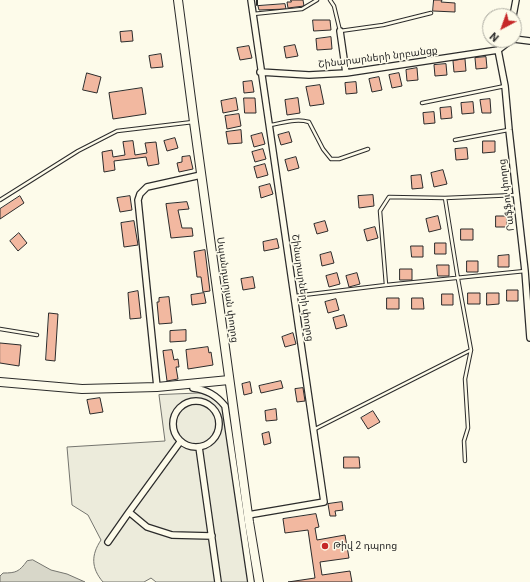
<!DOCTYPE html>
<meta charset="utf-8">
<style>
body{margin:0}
#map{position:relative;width:530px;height:582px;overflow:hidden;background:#fdfbea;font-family:Roboto,sans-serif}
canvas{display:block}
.north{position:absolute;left:482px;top:8px;width:40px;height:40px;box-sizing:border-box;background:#fdfbea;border:1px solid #a9a89e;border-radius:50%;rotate:221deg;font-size:11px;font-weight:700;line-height:16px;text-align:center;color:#2b2b2b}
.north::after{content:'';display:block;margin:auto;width:14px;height:18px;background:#c62828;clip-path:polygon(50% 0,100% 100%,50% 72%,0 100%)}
</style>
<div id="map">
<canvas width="530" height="582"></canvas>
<div class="north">N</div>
</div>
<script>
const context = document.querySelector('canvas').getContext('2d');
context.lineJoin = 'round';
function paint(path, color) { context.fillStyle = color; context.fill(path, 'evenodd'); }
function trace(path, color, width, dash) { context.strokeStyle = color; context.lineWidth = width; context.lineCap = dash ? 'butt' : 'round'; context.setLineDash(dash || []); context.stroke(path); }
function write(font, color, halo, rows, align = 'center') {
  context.font = font + ' Roboto,"Noto Sans Armenian",sans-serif'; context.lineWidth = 3; context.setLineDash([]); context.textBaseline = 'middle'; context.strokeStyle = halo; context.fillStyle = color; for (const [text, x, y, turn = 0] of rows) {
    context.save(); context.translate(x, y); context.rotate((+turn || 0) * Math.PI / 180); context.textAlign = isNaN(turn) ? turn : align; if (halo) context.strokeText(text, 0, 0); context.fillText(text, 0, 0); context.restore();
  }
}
const green = new Path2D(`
 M204,393L223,406L249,582H156L151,578L144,582H103C91,568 91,555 101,540L88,515L72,505L67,447L165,441L159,395Z`);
const water = new Path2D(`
 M33,560L51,570L67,574L85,582H0V576L3,573C16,573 19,572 27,561Z`);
const building = new Path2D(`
 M291,0H303L304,6L288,8L287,2H291Z
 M434,0H442L441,2L455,3V12L433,11Z
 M285,4L286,9L259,10L258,6Z
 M313,20H330L331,30L314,31Z
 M132,31L133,41L121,42L120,32Z
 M331,37L332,49L317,50L316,39Z
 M295,45L298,56L286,58L284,47Z
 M249,46L252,58L240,60L237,48Z
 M161,54L163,67L151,68L149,56Z
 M486,57L487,68L476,69L475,58Z
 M465,59L466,71L454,72L453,61Z
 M446,64L447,75L435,76L434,65Z
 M417,68L418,80L407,81L406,70Z
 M87,73L101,77L97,93L83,90Z
 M399,73L402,86L392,88L389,75Z
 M379,77L382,90L372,92L369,79Z
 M252,81L254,92L244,93L243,82Z
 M356,82L357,93L346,94L345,83Z
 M320,85L324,104L310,106L306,87Z
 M142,88L146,114L113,119L109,93Z
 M236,98L238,110L223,113L221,101Z
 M244,98H255L256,113H245Z
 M298,98L300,113L287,115L285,100Z
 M490,99L491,113H482L480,100Z
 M473,102L474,113L462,114L461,103Z
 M451,107L452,118L441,119L440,108Z
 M434,112L435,123L424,124L423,113Z
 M239,114L241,126L227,129L225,116Z
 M241,130L242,143L228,144L226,132Z
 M289,132L292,142L281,145L278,135Z
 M262,133L265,144L254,147L251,136Z
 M175,138L178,148L167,151L164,141Z
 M133,141L135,155L147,153L145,143L156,142L159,164L148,166L146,157L114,161L115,170L104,172L102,152L112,150L113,157L125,155L123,142Z
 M483,141H495V152L483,153Z
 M467,148L468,159L456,160L455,149Z
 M263,149L266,159L255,162L252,152Z
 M190,156L193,169L179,172L177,163L182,162V157Z
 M296,157L299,168L288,171L285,160Z
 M265,164L268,175L257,178L254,167Z
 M443,170L447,184L434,187L431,173Z
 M421,175L423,188L412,189L411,176Z
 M270,184L273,194L261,198L259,187Z
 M373,195L374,206L359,208L358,196Z
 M20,196L24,203L0,219V209Z
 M130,196L132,210L120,212L117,198Z
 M187,202L189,209L178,210L182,228H192L193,236L171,238L166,204Z
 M438,216L441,229L429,232L426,219Z
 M496,216H507V227H496Z
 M134,221L138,245L124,247L121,223Z
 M325,221L328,231L317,234L314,224Z
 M375,227L378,238L367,241L364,230Z
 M461,229H473V240H461Z
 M19,233L27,243L18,251L10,241Z
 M277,239L279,248L264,251L263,242Z
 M435,243H446V254H435Z
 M411,246H423V257H412Z
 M205,250L210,291L203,292L201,277H197L194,252Z
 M331,252L334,263L322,266L320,255Z
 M509,255V267H498V256Z
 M467,261H478V272H467Z
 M437,265H449V276H438Z
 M400,269H412V280H400Z
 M337,273L340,284L329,287L326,276Z
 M357,273L360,284L349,287L346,276Z
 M253,277L255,288L243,290L241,279Z
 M507,290H518V301H507Z
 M138,291L141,318L130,319L128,293Z
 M204,293L206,303L192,305L191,295Z
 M468,293H480V304H468Z
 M487,293H499V304L487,305Z
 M442,294H453V305H442Z
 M169,297L172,323L159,324L157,302H159V298Z
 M387,298H399V309H387Z
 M412,298H423L424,309H412Z
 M336,299L339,310L328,313L325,302Z
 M49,313L58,314L55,361L46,360Z
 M344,315L347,326L336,329L333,318Z
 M186,330V341L170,342V331Z
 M293,333L296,344L285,347L282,337Z
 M0,343L21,345L19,366L0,363Z
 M208,347L209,353L211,352L213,365L188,369L186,350Z
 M172,350L174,360L178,359L179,367H176L178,379L167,381L163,351Z
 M281,381L283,388L261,393L259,386Z
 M250,382L252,393L244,395L242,384Z
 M303,388L305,401L297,402L295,389Z
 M100,398L103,412L90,414L87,400Z
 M276,409L277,420L266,421L265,411Z
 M373,411L380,422L368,429L361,418Z
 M269,432L271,443L264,445L262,434Z
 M344,457H359L360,468H344Z
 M342,502L343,510L335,511L336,516H330L328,504Z
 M316,514L319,527L315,528L317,540L345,535L349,558L320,562L322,575L350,571L352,582H288L315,578L308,530L285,533L283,519Z`);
const lane = new Path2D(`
 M330,0L334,6L340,31L383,25L431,13
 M253,14L302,9L317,0
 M422,103L505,86
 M270,125C283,123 296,118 309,122L323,149L331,159H339L368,149
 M455,140L508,130
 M445,198L458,279L471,350L465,379L468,428L464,441L465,461
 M0,200L78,151L117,131L193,122
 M386,285L525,271
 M295,296L386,285L380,211L389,197L445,198L516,195
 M0,329L37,335
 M315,429L471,350`);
const street = new Path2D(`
 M513,16L516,0
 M340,31L346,73
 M514,39L530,41
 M498,50L505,86L509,130L525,271L530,338
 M498,50L511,40
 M260,72L309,75L346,73L498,50
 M157,387L138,200L140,194L147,187L201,175
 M193,388C207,390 216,395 225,406L251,582
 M173 424a23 23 0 1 1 46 0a23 23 0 1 1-46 0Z
 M180,442L129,512L147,527L172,535L212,536
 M199,447L218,582
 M248,515L324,502L251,0
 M108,542L129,512`);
const secondary = new Path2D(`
 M0,382L82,389L157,387L229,380`);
const primary = new Path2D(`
 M178,0L194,122L249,522L259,582`);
const wall = new Path2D(`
 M257,0V5`);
const markers = [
 [325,546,4,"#c62828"]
];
const streetNames = [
 ["Շինարարների նրբանցք",378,58,-7],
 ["Րաֆֆու փողոց",507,195,-97],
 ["Շինարարների փողոց",302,288,82],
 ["Սպանդարյան փողոց",227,290,82]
];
const poiNames = [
 ["Թիվ 2 դպրոց",333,546]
];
paint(green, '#ecebdb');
trace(green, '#74746e', 1);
paint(water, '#d8d7c9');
trace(water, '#74746e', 1);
paint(building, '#f2b8a0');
trace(building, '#2b2b2b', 1);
trace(lane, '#2b2b2b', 4.5);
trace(street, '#2b2b2b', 8);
trace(secondary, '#2b2b2b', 10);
trace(primary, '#2b2b2b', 10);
trace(lane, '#fdfbea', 2.5);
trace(street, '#fdfbea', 5.5);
trace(secondary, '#fdfbea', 8);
trace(primary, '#fdfbea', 8);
trace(wall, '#2b2b2b', 2);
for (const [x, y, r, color] of markers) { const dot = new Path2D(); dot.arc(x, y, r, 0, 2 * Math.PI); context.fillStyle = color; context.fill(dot); trace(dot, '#fdfbea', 1.5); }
write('10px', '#2b2b2b', '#fdfbea', streetNames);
write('10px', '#2b2b2b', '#fdfbea', poiNames, 'left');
</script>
